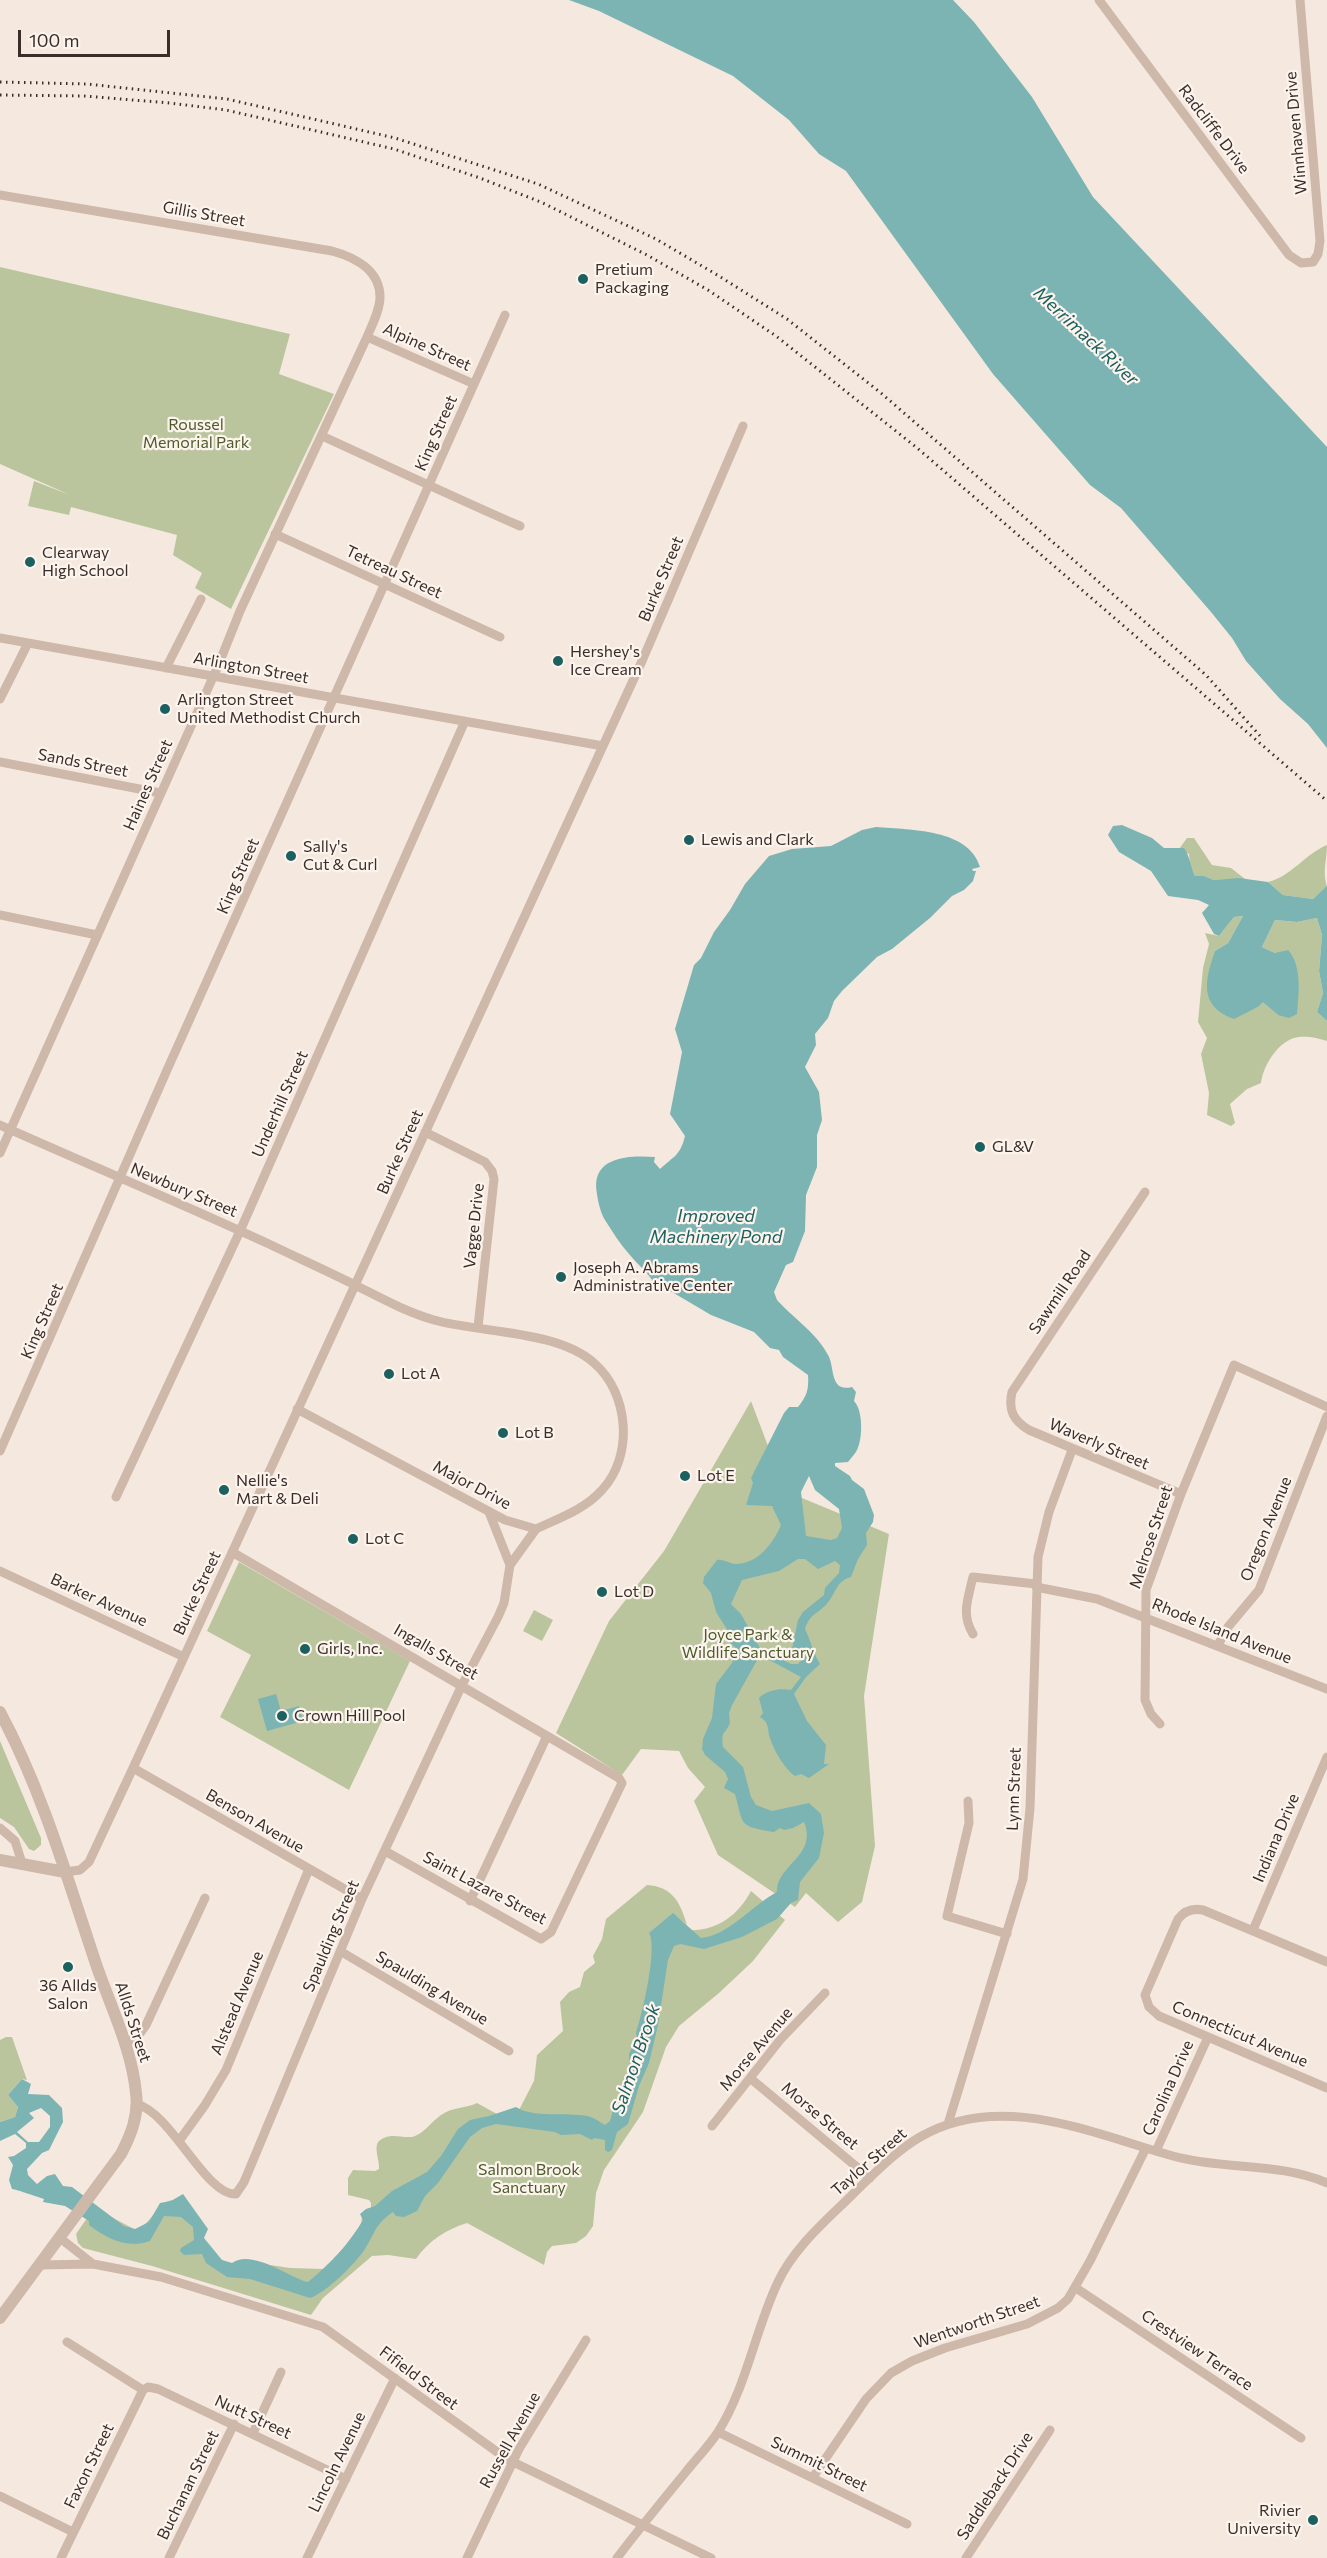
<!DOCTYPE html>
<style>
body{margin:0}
#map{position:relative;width:1327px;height:2558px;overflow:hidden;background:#f5e9df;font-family:Commissioner,sans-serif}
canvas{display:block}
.scale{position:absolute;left:18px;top:30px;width:152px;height:27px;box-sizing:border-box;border:3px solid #3b2e2a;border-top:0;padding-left:8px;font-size:18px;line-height:21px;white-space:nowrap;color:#3b2e2a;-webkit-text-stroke:4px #fcf4ed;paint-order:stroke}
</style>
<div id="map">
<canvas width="1327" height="2558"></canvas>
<div class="scale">100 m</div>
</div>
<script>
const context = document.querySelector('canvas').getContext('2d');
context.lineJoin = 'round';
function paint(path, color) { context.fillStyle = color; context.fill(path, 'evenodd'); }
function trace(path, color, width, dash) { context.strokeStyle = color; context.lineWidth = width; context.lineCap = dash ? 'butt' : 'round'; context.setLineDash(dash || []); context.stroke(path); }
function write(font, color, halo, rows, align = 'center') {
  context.font = font + ' Commissioner,sans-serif'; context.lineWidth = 4.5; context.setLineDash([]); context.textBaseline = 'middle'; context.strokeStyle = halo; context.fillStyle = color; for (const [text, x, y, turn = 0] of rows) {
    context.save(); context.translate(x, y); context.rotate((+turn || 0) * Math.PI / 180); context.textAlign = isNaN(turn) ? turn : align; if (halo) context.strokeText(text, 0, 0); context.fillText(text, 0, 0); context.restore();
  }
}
const green = new Path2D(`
 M0,267L290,334L279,374L334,394L231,609L195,588L202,573L173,555L177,535L71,507L69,515L28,506L34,481L70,495L0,464Z
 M1187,838H1194L1212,865L1231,868L1245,879L1214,880L1204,876H1195L1190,865L1189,854L1179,849Z
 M1327,845C1327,860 1322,871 1327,887L1313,899L1283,895L1268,882C1292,876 1305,854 1327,845Z
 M1243,916L1228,943L1215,951L1247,1012L1258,1007L1263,1001L1278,1015L1275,953L1262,947L1275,920L1297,922L1317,918L1322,935L1319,971L1323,993L1317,1012L1327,1021V1041C1318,1038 1304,1035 1294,1038C1276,1044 1263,1067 1261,1083L1247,1089L1230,1104L1235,1123L1231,1126L1207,1115L1209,1093L1201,1054L1207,1038L1198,1022L1203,968L1209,944L1205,933L1219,936L1234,917Z
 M751,1401L785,1491L889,1534L864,1696L875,1846L862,1902L838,1922L806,1893L795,1907L718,1855L694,1801L705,1787L688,1768L679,1751L641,1749L622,1775L556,1733L609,1621L664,1551Z
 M239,1562L410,1661L349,1790L220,1717L251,1655L207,1631Z
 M534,1610L553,1620L542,1641L523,1631Z
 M0,1741L41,1838V1845L34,1851L29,1849L14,1827L0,1818Z
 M647,1885C673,1887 680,1902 687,1925L673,1914L686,1930C715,1932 737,1917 751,1891L785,1920L753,1961L719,1993L679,2026L666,2047L643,2112L604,2170L596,2193L593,2226L586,2236L576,2243L552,2246L547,2252L544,2265L467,2223C447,2229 428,2241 416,2259L388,2255L372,2256L323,2298L311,2315L152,2266L83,2248L78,2243L76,2234L94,2208L136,2230C152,2224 157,2201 173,2200L217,2257L229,2264L257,2263L290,2268L324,2269L332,2264L361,2225L362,2216L371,2209V2203L369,2200L348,2195V2178L353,2170L375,2171L379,2169C380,2161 373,2147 379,2141C390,2132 400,2138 411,2137C422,2136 432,2121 441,2115C452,2107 464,2109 477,2103L497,2114L519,2110L534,2081L537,2055L563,2031L560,2002L569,1992L580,1987L584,1972L595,1963L593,1956L602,1939L606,1919Z
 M6,2037H12L27,2080L22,2079L8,2095L18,2107L15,2117L0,2122V2040Z`);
const water = new Path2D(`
 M569,0H953L974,22L1032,97L1093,197L1327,447V748L1308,724L1280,699L1246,661L1232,638L1211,612L1121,508L1090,485L993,374L846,171L819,154L789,120L733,76L599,11Z
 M1122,825L1152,838L1164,848H1184C1190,856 1190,866 1195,876H1204L1214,880L1239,878L1268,882L1283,895L1313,899L1327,886V1021L1317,1012L1323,993L1319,971L1322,935L1317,918L1297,922L1275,920L1262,947L1275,953L1288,950C1302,965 1299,993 1297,1014L1289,1018L1278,1015L1263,1002L1258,1007L1234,1019C1198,1006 1205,980 1215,951L1228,943L1243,916L1234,917L1219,936L1214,934L1202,913L1209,905L1198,900L1168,896L1151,871L1119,852L1108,835L1113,826Z
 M876,827C912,830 969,829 980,867L972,869L973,871H976L973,881L964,890L952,896L930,918L892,949L877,957L842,991L834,1001L828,1018L815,1034L816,1045L805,1067L819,1092L822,1120L817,1135V1167L806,1195L805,1231L793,1262L786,1265L774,1292L777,1300C793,1318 816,1332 828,1355C835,1366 829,1393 852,1387L856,1392L854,1401C863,1410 863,1438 857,1450C855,1454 851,1458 848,1462L835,1463V1466L850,1476L852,1480L864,1489L874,1515L873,1522L866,1533L867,1545L858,1559L851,1577C837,1581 837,1590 829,1601C821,1613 810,1612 805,1629C811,1641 813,1653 820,1664L806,1677L794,1694L807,1721L826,1745L824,1764H829L809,1778L801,1774L795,1776C785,1769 774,1751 770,1738C767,1729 770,1723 760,1717L763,1713L759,1698C767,1690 780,1688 791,1690L801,1677L760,1655L732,1705L729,1713L730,1723C725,1735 721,1730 723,1747L743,1767L751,1797L756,1805L772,1811L809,1803L821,1814L824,1833L819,1858L800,1882L798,1900L791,1903L777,1919L742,1937L704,1949L680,1944L674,1946L668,1960L658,2025L649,2063L639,2086L628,2124L617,2132L612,2150L608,2152L605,2150V2140L594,2138L592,2140L580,2134L561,2135L555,2132L496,2124L482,2128L470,2137L438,2183L425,2196L417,2211L404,2217L396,2216L393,2212C375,2224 375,2233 365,2249C355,2264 327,2292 310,2298L250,2279L227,2277L206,2263L202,2254L184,2255L180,2251L181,2248L194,2240L193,2227L181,2217L164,2216L150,2241C128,2249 107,2239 89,2225V2221L65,2206L43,2202L44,2199C41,2198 15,2189 12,2189L9,2180L13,2165L8,2157L14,2156L26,2148V2143L15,2134L0,2141V2122L15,2117L18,2107L8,2095L22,2079L31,2084L28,2094L49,2095L62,2108L63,2122L49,2150L42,2153L27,2169L28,2175L37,2184L47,2176L55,2174L63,2186L72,2187L124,2226L135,2229L149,2222L160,2203L171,2201L183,2194L208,2229L204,2238L222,2260L232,2263C252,2248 292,2279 308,2282C330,2264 349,2244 363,2220L360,2214L366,2209L375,2206L392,2191L427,2172L441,2156L458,2129L470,2120L489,2116L516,2107C532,2118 567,2112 587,2116C594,2117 599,2122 605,2125L610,2121L613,2110L626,2086L623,2083L630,2072L629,2054L637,2037L636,2033C642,2015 658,1948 649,1933L673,1913L701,1938C728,1936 754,1904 777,1892C776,1865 818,1856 804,1822L793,1828L784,1830L780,1828L774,1832C738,1826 744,1826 735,1794L724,1788L728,1779L725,1772L705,1755L702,1749L703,1739L712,1718L716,1684L732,1663L737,1649L725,1638L728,1631L716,1612L711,1593L703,1583L704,1577L717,1560C724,1559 729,1564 736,1564C758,1564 774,1542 781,1525L772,1506L746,1505L753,1483L751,1478L784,1413L789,1407H798C807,1396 809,1389 808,1375L783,1357L779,1350L770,1348L754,1332L711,1315L672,1292L656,1286C647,1271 640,1267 629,1254C620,1244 612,1231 605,1220C601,1214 598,1202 597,1194C590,1157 627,1155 655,1157L654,1162L660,1169C674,1156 680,1156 685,1136L670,1114L682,1052L675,1029L694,965L701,958L714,932L730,910L745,884L769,856L792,849L831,846L862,830ZM809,1476L815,1490L839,1509L842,1528L837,1538L831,1540L806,1536L801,1492ZM798,1559H805L818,1569L835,1561L840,1565L839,1573L825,1588L824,1595L803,1612L798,1620L792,1649L798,1655L805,1652L806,1655L798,1664H791L761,1650L741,1614L731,1604L742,1580L779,1571ZM41,2108L50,2116V2127L39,2142H28L17,2132L34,2118L29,2113Z
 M276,1694L281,1711L299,1706L303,1721L267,1731L258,1699Z`);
const minor = new Path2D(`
 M1099,0L1289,255L1301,263L1313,262L1318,254L1320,241L1300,0
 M0,195L332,251C354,257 380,270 380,297C380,310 372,325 367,337L240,611L218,666L0,1153
 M367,337L474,384
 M322,436C388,466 453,497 520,526
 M275,534L500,637
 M0,638L603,746
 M166,668L201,599
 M0,699L28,643
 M0,762L160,793
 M0,915L97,935
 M0,1125C90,1165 180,1203 269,1244C298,1258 327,1271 355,1285C381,1298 406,1312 434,1320C480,1333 557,1330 594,1363C629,1393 634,1456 602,1490C584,1510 559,1518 536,1529L505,1520L297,1409
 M425,1132L485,1162L492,1171L494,1179L478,1327
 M1145,1192L1012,1392C1008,1410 1013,1420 1029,1430L1181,1494
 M0,1451L167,1070L505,315
 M116,1497L240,1231L465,721
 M489,1512L510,1565L536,1529
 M232,1552L619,1778L622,1783L551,1932L541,1939L385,1851
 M0,1571L184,1657
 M1036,1587L1097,1599L1327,1689
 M973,1634C961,1615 968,1598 973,1577L1036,1584
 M1218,1645L1228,1627L1259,1590L1327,1416
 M1160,1724L1151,1714L1145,1700L1146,1590L1181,1494L1234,1365L1327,1407
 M133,1768L362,1899
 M968,1801L969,1823L947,1916L1007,1934
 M0,1828L15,1841L22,1863
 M65,1872L80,1870L89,1862L133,1768L642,661L743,426
 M470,1901L547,1736
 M1253,1930L1327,1757
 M340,1951L509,2051
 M1327,1962L1203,1910C1193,1908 1185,1910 1178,1919L1145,1995L1149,2007L1159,2016L1327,2088
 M124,2044L138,2036L146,2025L205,1898
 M750,2078L870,2178
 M137,2104C172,2114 206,2196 236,2194L244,2182L362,1899L462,1685L498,1617L504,1603L510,1565
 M948,2124L1023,1879L1030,1808L1038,1557L1049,1512L1072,1450
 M712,2126L780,2040L825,1993
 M179,2141L205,2105L226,2070L309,1869
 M1156,2151L1208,2037
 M60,2238L93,2264
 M40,2265L93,2264L161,2277L323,2327L507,2459L711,2558
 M1076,2288L1301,2438
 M67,2342L143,2390
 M718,2432L907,2524
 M253,2433L281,2372
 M813,2477L866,2399L891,2373L912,2361L945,2348L1027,2324L1058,2308L1068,2299L1090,2261L1146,2148
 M0,2496L73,2532
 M61,2558L143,2390L148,2387L158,2389L346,2479
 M169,2558L234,2424
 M307,2558L395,2378
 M467,2558L519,2449L586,2340
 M617,2558C639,2529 662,2501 685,2473C696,2459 709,2446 718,2432C747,2386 755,2330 778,2282C795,2246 827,2220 855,2192C875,2173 896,2151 920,2137C1001,2090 1093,2134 1173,2156C1224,2170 1279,2162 1327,2183
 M966,2558L1050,2430`);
const tertiary = new Path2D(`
 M0,1712C43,1792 68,1881 97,1967C111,2007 132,2050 136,2093C139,2115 131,2135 121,2154L0,2318
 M0,1860L65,1872`);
const rail = new Path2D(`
 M0,82L87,84L227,99L395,138L538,184L656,239L719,276L787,319L881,393L1206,675L1261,737
 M0,95L84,96L170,103L226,110L394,149L480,178L543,203L647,255L708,290L776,336L916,447L1327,801`);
const markers = [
 [583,279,6,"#1c6060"],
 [30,562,6,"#1c6060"],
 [558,661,6,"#1c6060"],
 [165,709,6,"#1c6060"],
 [689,840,6,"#1c6060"],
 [291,856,6,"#1c6060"],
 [980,1147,6,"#1c6060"],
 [561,1277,6,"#1c6060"],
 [389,1374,6,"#1c6060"],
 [503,1433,6,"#1c6060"],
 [685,1476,6,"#1c6060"],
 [224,1490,6,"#1c6060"],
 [353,1539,6,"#1c6060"],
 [602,1592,6,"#1c6060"],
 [305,1649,6,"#1c6060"],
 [282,1716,6,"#1c6060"],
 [68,1967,6,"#1c6060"],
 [1313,2520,6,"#1c6060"]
];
const streetNames = [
 ["Radcliffe Drive",1214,129,53],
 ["Winnhaven Drive",1296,133,-95],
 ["Gillis Street",204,214,10],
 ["Alpine Street",427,347,24],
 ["King Street",436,433,-66],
 ["Tetreau Street",394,572,25],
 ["Burke Street",661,579,-67],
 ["Arlington Street",251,668,10],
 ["Sands Street",83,763,11],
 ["Haines Street",148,785,-66],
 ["King Street",238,876,-66],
 ["Underhill Street",280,1104,-66],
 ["Burke Street",400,1152,-66],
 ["Newbury Street",184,1190,23],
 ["Vagge Drive",474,1226,-84],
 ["Sawmill Road",1060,1292,-56],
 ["King Street",42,1321,-66],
 ["Waverly Street",1099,1444,23],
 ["Major Drive",472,1485,28],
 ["Oregon Avenue",1266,1529,-68],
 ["Melrose Street",1151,1537,-72],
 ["Burke Street",197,1593,-65],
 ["Barker Avenue",99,1600,25],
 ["Rhode Island Avenue",1222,1631,22],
 ["Ingalls Street",436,1652,30],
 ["Lynn Street",1014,1789,-88],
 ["Benson Avenue",255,1821,30],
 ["Indiana Drive",1276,1838,-67],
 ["Saint Lazare Street",485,1888,28],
 ["Spaulding Street",331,1936,-67],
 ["Spaulding Avenue",432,1988,31],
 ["Alstead Avenue",237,2003,-67],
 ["Allds Street",133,2022,72],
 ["Connecticut Avenue",1240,2034,23],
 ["Morse Avenue",756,2049,-50],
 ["Carolina Drive",1168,2088,-66],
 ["Morse Street",820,2116,40],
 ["Taylor Street",869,2162,-41],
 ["Wentworth Street",977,2322,-19],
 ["Crestview Terrace",1197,2350,34],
 ["Fifield Street",419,2378,37],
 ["Nutt Street",253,2417,25],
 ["Russell Avenue",510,2440,-61],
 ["Lincoln Avenue",337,2462,-64],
 ["Summit Street",819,2464,26],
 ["Faxon Street",89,2466,-64],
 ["Buchanan Street",188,2485,-64],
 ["Saddleback Drive",995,2486,-57]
];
const poiNames = [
 ["Pretium",595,270],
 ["Packaging",595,288],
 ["Clearway",42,553],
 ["High School",42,571],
 ["Hershey's",570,652],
 ["Ice Cream",570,670],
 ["Arlington Street",177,700],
 ["United Methodist Church",177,718],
 ["Lewis and Clark",701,840],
 ["Sally's",303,847],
 ["Cut & Curl",303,865],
 ["GL&V",992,1147],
 ["Joseph A. Abrams",573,1268],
 ["Administrative Center",573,1286],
 ["Lot A",401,1374],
 ["Lot B",515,1433],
 ["Lot E",697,1476],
 ["Nellie's",236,1481],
 ["Mart & Deli",236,1499],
 ["Lot C",365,1539],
 ["Lot D",614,1592],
 ["Girls, Inc.",317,1649],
 ["Crown Hill Pool",294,1716],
 ["36 Allds",68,1986,"center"],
 ["Salon",68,2004,"center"],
 ["Rivier",1301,2511,"right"],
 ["University",1301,2529,"right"]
];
const parkNames = [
 ["Roussel",196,425],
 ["Memorial Park",196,443],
 ["Joyce Park &",748,1635],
 ["Wildlife Sanctuary",748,1653],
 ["Salmon Brook",529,2170],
 ["Sanctuary",529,2188]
];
const waterNames = [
 ["Merrimack River",1086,336,43],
 ["Improved",716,1216],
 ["Machinery Pond",716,1237],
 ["Salmon Brook",636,2059,-71]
];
paint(green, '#bac59e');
paint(water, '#7cb4b3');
trace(minor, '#ceb8aa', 9);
trace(tertiary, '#ceb8aa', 12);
trace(rail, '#3b2e2a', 3, [1.5, 4.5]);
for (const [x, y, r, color] of markers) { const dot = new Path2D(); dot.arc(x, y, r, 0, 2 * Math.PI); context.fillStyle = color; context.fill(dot); trace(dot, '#fcf4ed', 2); }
write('16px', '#3b2e2a', '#fcf4ed', streetNames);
write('16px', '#3b2e2a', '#fcf4ed', poiNames, 'left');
write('16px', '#4d5c2b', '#fcf4ed', parkNames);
write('italic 18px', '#1c6060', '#fcf4ed', waterNames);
</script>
